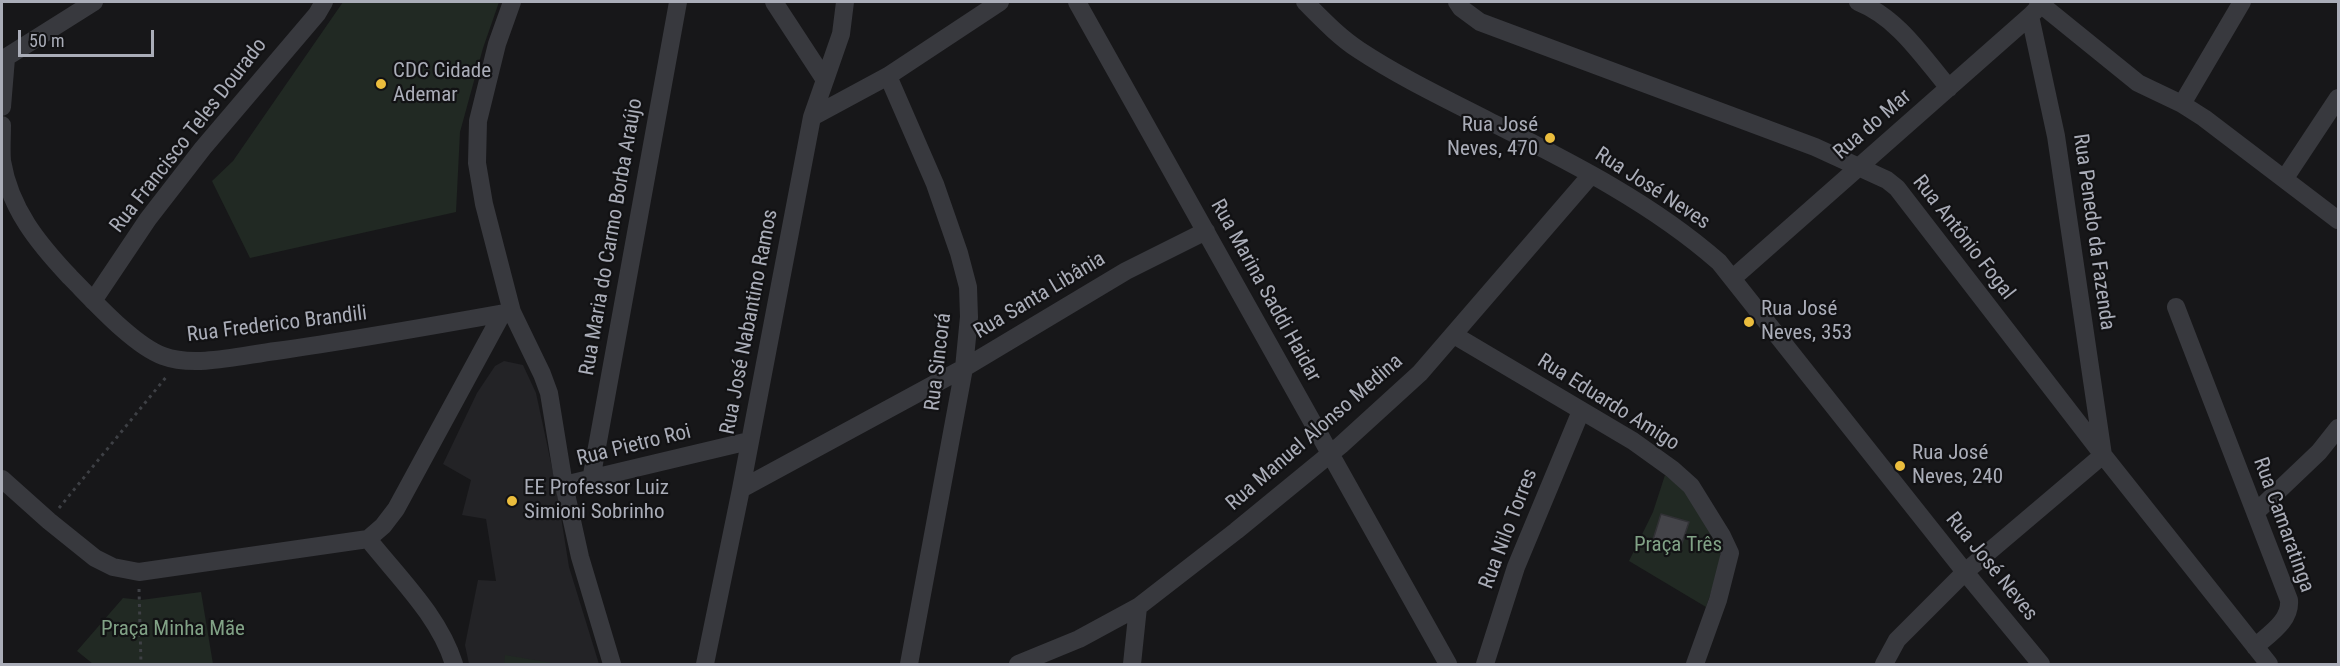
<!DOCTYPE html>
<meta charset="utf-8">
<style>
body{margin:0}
#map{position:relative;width:2340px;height:666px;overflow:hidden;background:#171719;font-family:"Roboto Condensed",sans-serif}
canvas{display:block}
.frame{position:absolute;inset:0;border:3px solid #aaadb8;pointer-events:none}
.scale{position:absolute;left:18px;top:30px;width:136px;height:27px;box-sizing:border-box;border:3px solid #aaadb8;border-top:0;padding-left:8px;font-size:18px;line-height:21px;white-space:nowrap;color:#aaadb8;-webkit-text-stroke:4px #121214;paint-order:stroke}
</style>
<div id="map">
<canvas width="2340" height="666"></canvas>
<div class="frame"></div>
<div class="scale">50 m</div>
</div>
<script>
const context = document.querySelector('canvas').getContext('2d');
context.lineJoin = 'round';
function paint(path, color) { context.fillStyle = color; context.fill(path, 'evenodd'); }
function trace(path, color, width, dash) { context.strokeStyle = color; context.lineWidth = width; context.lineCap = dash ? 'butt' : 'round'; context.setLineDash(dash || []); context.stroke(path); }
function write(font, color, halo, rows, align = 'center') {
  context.font = font + ' "Roboto Condensed",sans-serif'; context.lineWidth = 4.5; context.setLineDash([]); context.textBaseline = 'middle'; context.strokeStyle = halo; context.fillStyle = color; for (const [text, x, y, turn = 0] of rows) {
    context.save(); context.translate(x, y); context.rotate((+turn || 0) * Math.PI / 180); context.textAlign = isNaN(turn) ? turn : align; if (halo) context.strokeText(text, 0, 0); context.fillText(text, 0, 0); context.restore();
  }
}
const built = new Path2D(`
 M504,361L523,365L536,393L556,486L569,567L599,664H469L465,645L478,580L496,581L486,519L462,515L471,480L443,464L477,393L495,366Z`);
const green = new Path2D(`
 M343,2H499L483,48L460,132L456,212L250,258L212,181L233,161Z
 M1665,475L1684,490L1720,547V565L1706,607L1629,561L1653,512Z
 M201,592L213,664H93L77,651L123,598L141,600Z
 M505,655L558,664H504Z`);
const building = new Path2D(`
 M1661,514L1689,522L1679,552L1652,543Z`);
const path = new Path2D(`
 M59,508L167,376
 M139,589L141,664`);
const minor = new Path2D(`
 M512,2L497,44L478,121L477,163L484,204L512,312L542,374L549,393L564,485L580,557L612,664
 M1077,2L1448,664
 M1305,2C1322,19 1339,37 1359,50C1400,77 1444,98 1487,120C1568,161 1651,202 1719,262L1965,572L2041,664
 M1457,2L1461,8L1480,22L1815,147L1887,180L1897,188L2103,455L2269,664
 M1858,2C1898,18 1922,56 1949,88
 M2038,2L2138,83L2182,104L2204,118L2338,220
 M2,60L94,2
 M888,76L935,184L959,253L968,287L969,317L964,368L909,664
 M825,80L841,34L845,2
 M2182,104L2242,2
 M2,107L6,58
 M812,117L888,76L1000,2
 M2,125C2,137 1,149 2,161C10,209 38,243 70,277C93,300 133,345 163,356C195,368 243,355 276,351C354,340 432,326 510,312
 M2285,178L2338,98
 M1733,278L2030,16L2044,2
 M93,301L148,219L203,148L317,14L324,2
 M2176,307L2289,600C2291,621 2269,634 2255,647
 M1454,335L1633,441L1672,469L1691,486L1722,536L1730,553L1718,600L1695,664
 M2,479L49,521L95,558L113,567L139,572L368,539L383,526L396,509L502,314
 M591,480L678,2
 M564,485L749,441
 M741,489L964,368L1126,271L1206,231
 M2256,512L2319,452L2338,428
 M368,539C399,578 439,616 454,664
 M705,664L741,489L812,117L825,80L774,2
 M1018,664L1079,639L1138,607L1236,531L1341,445L1420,373L1591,175
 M1132,664L1138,607
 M1485,664L1516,567L1581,411
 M1884,664L1897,640L1965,572L2103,455L2056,136L2030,16`);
const markers = [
 [381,84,6,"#ebbd3d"],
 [1550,138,6,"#ebbd3d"],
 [1749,322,6,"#ebbd3d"],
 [1900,466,6,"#ebbd3d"],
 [512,501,6,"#ebbd3d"]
];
const poiNames = [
 ["CDC Cidade",393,72],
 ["Ademar",393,96],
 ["Rua José",1538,126,"right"],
 ["Neves, 470",1538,150,"right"],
 ["Rua José",1761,310],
 ["Neves, 353",1761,334],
 ["Rua José",1912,454],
 ["Neves, 240",1912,478],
 ["EE Professor Luiz",524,489],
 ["Simioni Sobrinho",524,513]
];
const streetNames = [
 ["Rua do Mar",1873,125,-41],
 ["Rua Francisco Teles Dourado",189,136,-52],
 ["Rua José Neves",1652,189,33],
 ["Rua Penedo da Fazenda",2093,232,82],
 ["Rua Maria do Carmo Borba Araújo",612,237,-80],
 ["Rua Antônio Fogal",1963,238,52],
 ["Rua Marina Saddi Haidar",1265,291,61],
 ["Rua Santa Libânia",1040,296,-31],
 ["Rua José Nabantino Ramos",750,322,-79],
 ["Rua Frederico Brandili",277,325,-7],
 ["Rua Sincorá",939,362,-83],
 ["Rua Eduardo Amigo",1608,403,32],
 ["Rua Manuel Alonso Medina",1315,433,-41],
 ["Rua Pietro Roi",634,446,-14],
 ["Rua Camaratinga",2283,525,70],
 ["Rua Nilo Torres",1509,529,-69],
 ["Rua José Neves",1991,567,51]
];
const parkNames = [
 ["Praça Três",1678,546],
 ["Praça Minha Mãe",173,630]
];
paint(built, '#232326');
paint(green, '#212923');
paint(building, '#444449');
trace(building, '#313135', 1.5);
trace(path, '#3e4045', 3, [3, 4.5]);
trace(minor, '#38393e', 18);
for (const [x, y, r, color] of markers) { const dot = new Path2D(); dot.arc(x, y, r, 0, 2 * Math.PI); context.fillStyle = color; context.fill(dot); trace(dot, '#121214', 2); }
write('21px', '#aaadb8', '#121214', poiNames, 'left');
write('21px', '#aaadb8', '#121214', streetNames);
write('21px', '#81a286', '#121214', parkNames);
</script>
